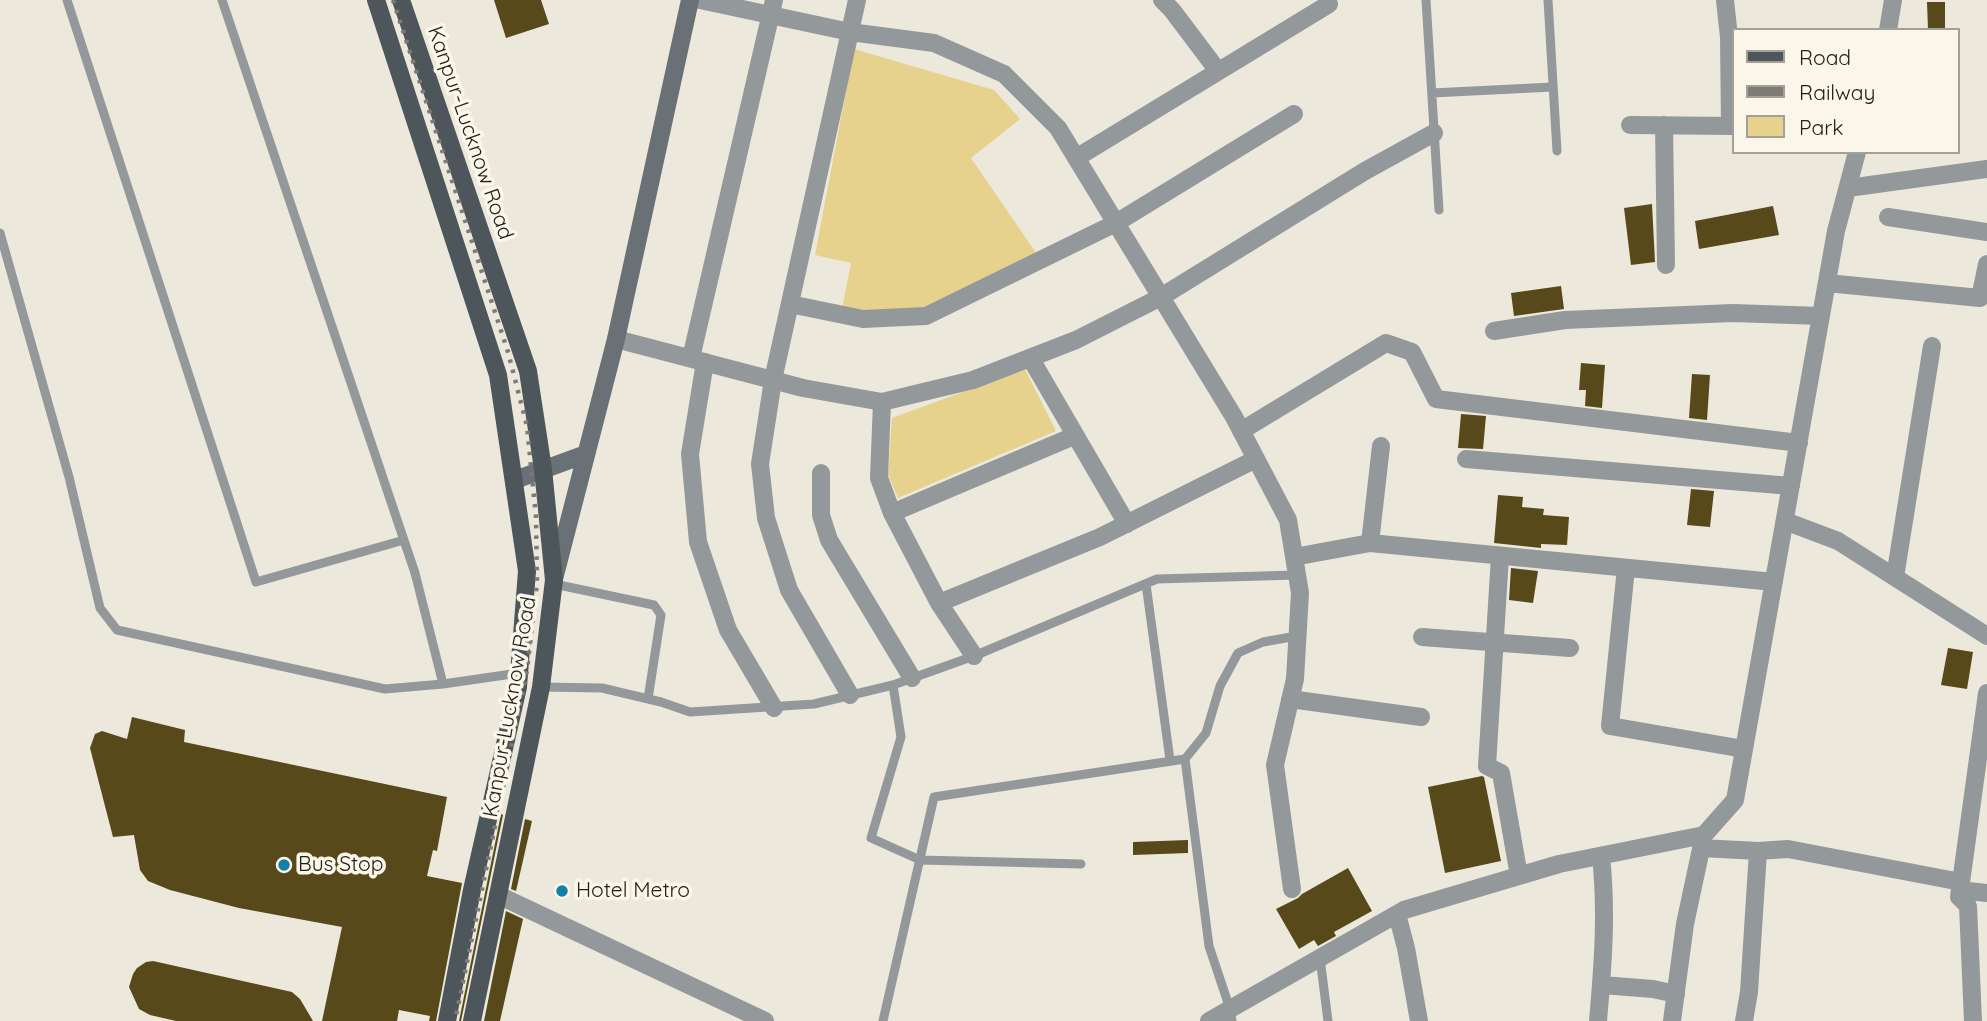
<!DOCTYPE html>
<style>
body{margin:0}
#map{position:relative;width:1987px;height:1021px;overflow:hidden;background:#ece8dc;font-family:Quicksand,sans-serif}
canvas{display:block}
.legend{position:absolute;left:1732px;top:28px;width:228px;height:126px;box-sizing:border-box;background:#faf6e9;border:2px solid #a4a097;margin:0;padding:9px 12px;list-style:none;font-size:21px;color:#22201c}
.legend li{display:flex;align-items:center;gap:14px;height:35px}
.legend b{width:35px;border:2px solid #a4a097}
</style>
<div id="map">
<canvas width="1987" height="1021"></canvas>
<ul class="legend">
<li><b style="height:9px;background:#4d565b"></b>Road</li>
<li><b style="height:9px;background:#7e7b74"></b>Railway</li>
<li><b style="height:19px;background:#e6d18d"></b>Park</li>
</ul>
</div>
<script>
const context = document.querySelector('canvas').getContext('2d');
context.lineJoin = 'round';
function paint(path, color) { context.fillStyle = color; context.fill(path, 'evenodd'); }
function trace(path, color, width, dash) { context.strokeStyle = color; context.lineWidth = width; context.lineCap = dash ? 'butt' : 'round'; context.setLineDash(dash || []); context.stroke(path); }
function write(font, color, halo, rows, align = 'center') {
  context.font = font + ' Quicksand,sans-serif'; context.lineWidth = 7; context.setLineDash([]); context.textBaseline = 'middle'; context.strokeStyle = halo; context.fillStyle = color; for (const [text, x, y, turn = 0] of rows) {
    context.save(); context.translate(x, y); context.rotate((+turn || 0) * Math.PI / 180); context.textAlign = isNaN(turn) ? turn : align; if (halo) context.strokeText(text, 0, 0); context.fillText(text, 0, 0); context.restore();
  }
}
const green = new Path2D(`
 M854,49L994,90L1020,119L971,158L1043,263L898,319L842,309L851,263L815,255Z
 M1025,369L1056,431L898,498L888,475L892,418Z`);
const building = new Path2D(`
 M494,0H541L549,24L506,38Z
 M1927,2H1945V30H1928Z
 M1652,204L1655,262L1631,265L1624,208Z
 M1773,206L1779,235L1699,249L1695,221Z
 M1561,286L1564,309L1514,316L1511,293Z
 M1581,363L1605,365L1602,408L1585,406L1586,390H1579Z
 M1692,374L1710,375L1707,420L1689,418Z
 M1461,414L1486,416L1483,449L1458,448Z
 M1691,489L1714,491L1710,527L1687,525Z
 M1498,495L1523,497L1522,507L1544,509L1543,515L1569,517L1567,545L1541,544V548L1494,543Z
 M1511,568L1538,571L1533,603L1509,600Z
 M1948,648L1973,652L1967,689L1941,685Z
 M132,717L185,730L184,742L447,797L437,851L433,850L427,876L462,883L436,1021H429L430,1016L399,1010L397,1021H322L342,927L239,908L170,890L148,881L140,870L134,835L113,837L90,748L95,734L102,731L127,739Z
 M1482,776L1484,777L1501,861L1445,873L1428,787Z
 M501,814L503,815L461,1021H459Z
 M525,819L532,821L516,891L511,889Z
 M1188,840V853L1133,855V842Z
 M1348,868L1372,911L1334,932L1336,936L1318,946L1314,940L1299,949L1276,909L1298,898L1302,894Z
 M506,911L523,919L500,1021H484Z
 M153,961L292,992L300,999L313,1021H176L150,1015L139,1009L129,987L133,974L137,968L146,962Z`);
const lane = new Path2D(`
 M67,0L256,582L404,540
 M222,0L415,573L443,684
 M1426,0L1439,210
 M1548,0L1557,151
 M1432,93L1553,87
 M0,233L69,477L100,608L117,630L385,689L443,684L519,673
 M554,584L654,605L661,615L648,699
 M1146,584L1170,760
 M893,685L901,737L871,838L920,860L1081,864
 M541,687L602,688L661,702L690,712L814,704L893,685L974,656L1157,579L1297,575
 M1320,958L1328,1021
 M883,1021L934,797L1185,759
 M1232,1021L1230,1009L1209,946L1185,759L1206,733L1220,686L1238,653L1263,642L1297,636`);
const street = new Path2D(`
 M700,0L850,32L934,43L1004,74L1058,128L1234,417L1288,520L1300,593L1295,679L1275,765L1292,889
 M1162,0L1172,10L1218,71
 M1725,0L1729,37L1730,126
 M1888,30L1893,0
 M1630,125L1733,126
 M1664,125L1666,265
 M1076,158L1329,4
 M1848,188L1987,169
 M1888,217L1987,232
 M1827,283L1980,298L1987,264
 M790,304L863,319L926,316L1116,223L1294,114
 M1494,331L1565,320L1733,313L1821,316
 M616,339L803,388L882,402L973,380L1076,340L1161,297L1365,171L1434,133
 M691,358L774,0
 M1031,359L1127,524
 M705,362L690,454L698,542L728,630L774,708
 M882,402L879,478L892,513L939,603L974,656
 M1241,431L1386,343L1412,352L1436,399L1799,443
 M1466,459L1791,486
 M821,473V515L829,540L912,678
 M892,513L1074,436
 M1785,521L1838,541L1987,636
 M1370,543L1381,446
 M1500,556L1487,766L1501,773L1519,876
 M1294,557L1370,543L1774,582
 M1626,568L1610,726L1744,749
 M1895,577L1932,346
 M939,603L1100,537L1256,459
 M1422,637L1570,648
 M850,695L789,590L766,518L760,464L773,380L857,0
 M1290,699L1421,717
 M1701,848L1758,851L1788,849L1961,882
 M1960,890L1987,893
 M498,895L765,1021
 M1397,914L1406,948L1419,1021
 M1602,985L1653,989L1676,994
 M1209,1021L1404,910L1559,864L1704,835
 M1598,1021C1603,964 1607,913 1601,856
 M1672,1021L1685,924L1704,835L1735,800L1836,231L1857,152
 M1744,1021L1749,992L1758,851
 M1973,1021L1968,906L1959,897L1987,693`);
const secondary = new Path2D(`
 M515,480L586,454
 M554,579L616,339L690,0`);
const primary = new Path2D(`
 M376,0L498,375L527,571L518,687L472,890L447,1021
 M401,0L528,371L543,469L554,580L541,687L472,1021`);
const rail = new Path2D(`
 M393,0L508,352L527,426L536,517L537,583L527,670L455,1021`);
const markers = [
 [284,865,7,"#157fa8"],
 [562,891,7,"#157fa8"]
];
const streetNames = [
 ["Kanpur-Lucknow Road",470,133,71],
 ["Kanpur-Lucknow Road",510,707,-80]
];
const poiNames = [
 ["Bus Stop",298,865],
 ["Hotel Metro",576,891]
];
paint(green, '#e6d18d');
paint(building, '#574919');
trace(lane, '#93989b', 9);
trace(street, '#93989b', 18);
trace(secondary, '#6a7176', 18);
trace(primary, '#4d565b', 18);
trace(rail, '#7e7b74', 4.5, [3.5, 7]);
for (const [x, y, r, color] of markers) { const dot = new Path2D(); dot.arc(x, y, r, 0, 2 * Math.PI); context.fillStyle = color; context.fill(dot); trace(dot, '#faf6e9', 2.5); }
write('21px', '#22201c', '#faf6e9', streetNames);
write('21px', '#22201c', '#faf6e9', poiNames, 'left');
</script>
